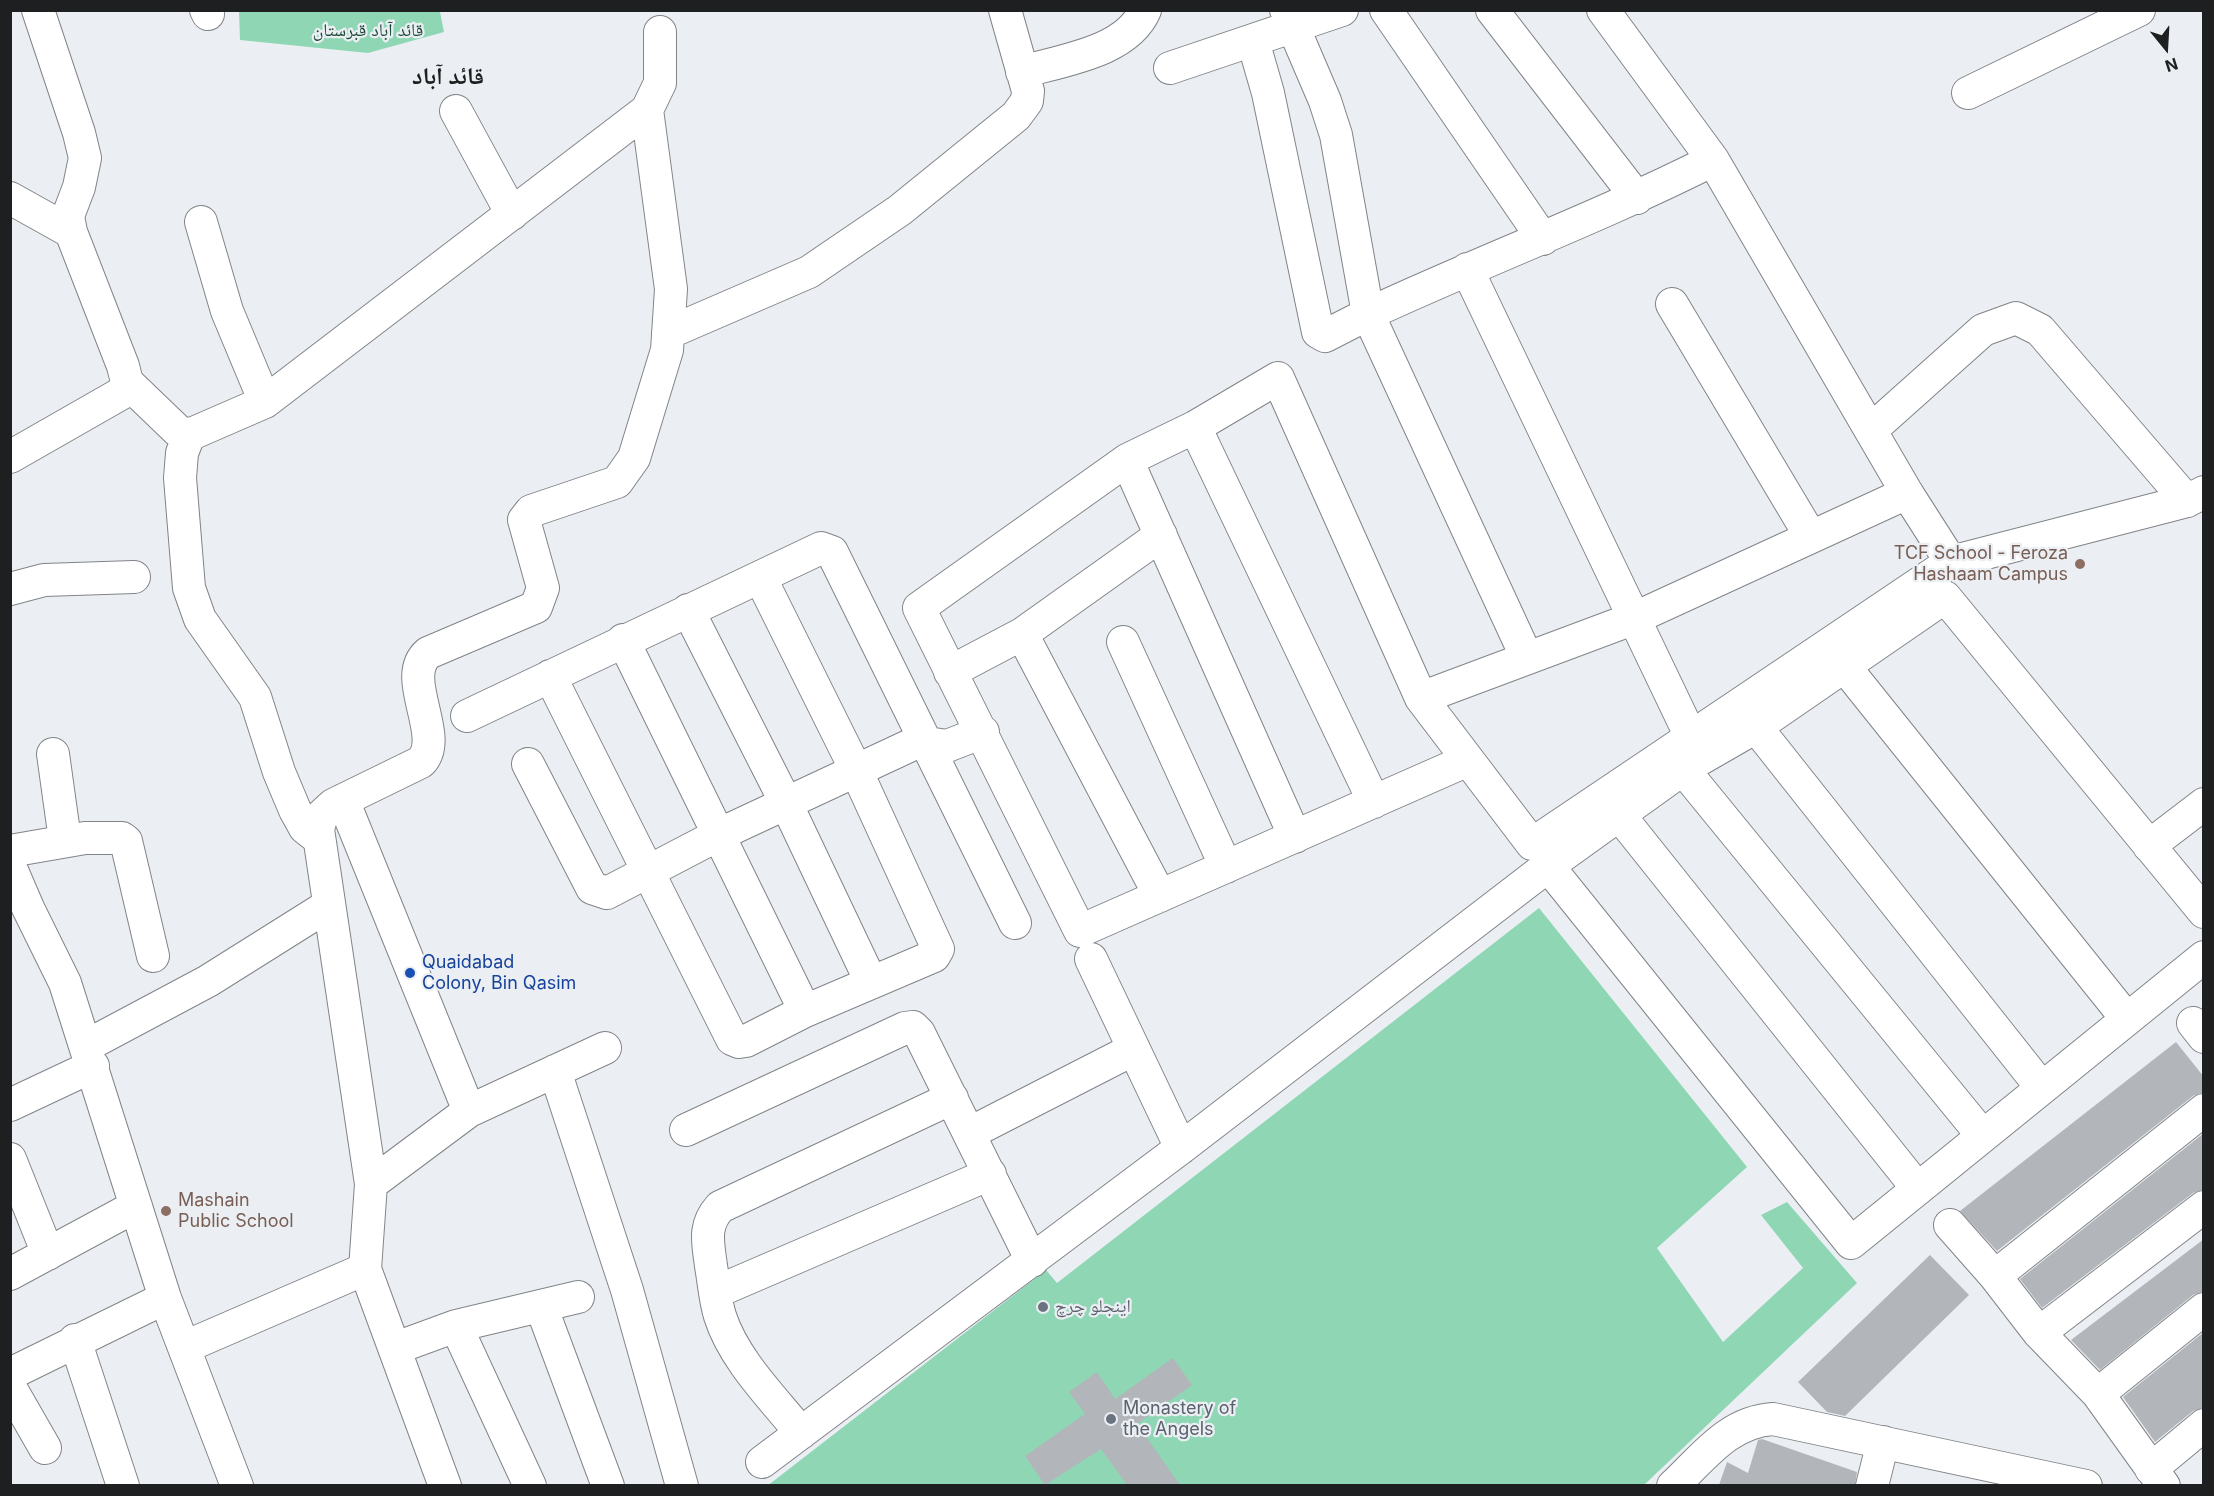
<!DOCTYPE html>
<meta charset="utf-8">
<style>
body{margin:0}
#map{position:relative;width:2214px;height:1496px;overflow:hidden;background:#ebeff3;font-family:Inter,sans-serif}
canvas{display:block}
.frame{position:absolute;inset:0;border:12px solid #1e1f20;pointer-events:none}
.north{position:absolute;left:2136px;top:18px;width:60px;height:60px;-webkit-text-stroke:4px #ebeff3;paint-order:stroke;rotate:162deg;font-size:16px;font-weight:700;line-height:24px;text-align:center;color:#1e1f20}
.north::after{content:'';display:block;margin:auto;width:21px;height:27px;background:#1e1f20;clip-path:polygon(50% 0,100% 100%,50% 72%,0 100%)}
</style>
<div id="map">
<canvas width="2214" height="1496"></canvas>
<div class="frame"></div>
<div class="north">N</div>
</div>
<script>
const context = document.querySelector('canvas').getContext('2d');
context.lineJoin = 'round';
function paint(path, color) { context.fillStyle = color; context.fill(path, 'evenodd'); }
function trace(path, color, width, dash) { context.strokeStyle = color; context.lineWidth = width; context.lineCap = dash ? 'butt' : 'round'; context.setLineDash(dash || []); context.stroke(path); }
function write(font, color, halo, rows, align = 'center') {
  context.font = font + ' Inter,"Noto Naskh Arabic",sans-serif'; context.lineWidth = 4.5; context.setLineDash([]); context.textBaseline = 'middle'; context.strokeStyle = halo; context.fillStyle = color; for (const [text, x, y, turn = 0] of rows) {
    context.save(); context.translate(x, y); context.rotate((+turn || 0) * Math.PI / 180); context.textAlign = isNaN(turn) ? turn : align; if (halo) context.strokeText(text, 0, 0); context.fillText(text, 0, 0); context.restore();
  }
}
const green = new Path2D(`
 M239,11H444L440,12L444,32L368,53L240,40Z
 M1539,908L1747,1167L1657,1248L1723,1342L1803,1268L1761,1215L1787,1202L1857,1283L1644,1485L767,1486L1046,1270L1057,1283Z`);
const building = new Path2D(`
 M2176,1042L2204,1077V1092L2193,1096L1997,1251L1960,1211Z
 M2204,1133V1189L2193,1193L2042,1308L2020,1279Z
 M2204,1239V1291L2193,1295L2100,1370L2071,1340Z
 M1930,1255L1969,1295L1845,1416L1827,1412L1798,1382Z
 M2204,1332V1407L2193,1411L2155,1442L2123,1397Z
 M1173,1358L1192,1385L1137,1424L1180,1485H1127L1101,1449L1045,1485L1025,1456L1085,1414L1069,1392L1097,1372L1115,1399Z
 M1762,1439L1857,1472L1855,1485H1719L1727,1462L1748,1473L1758,1440Z`);
const minor = new Path2D(`
 M206,10L208,14
 M1286,10L1325,101L1336,135L1368,314C1482,261 1600,217 1713,160L1603,10
 M1386,10L1543,239
 M1492,10L1637,198
 M1253,41L1268,93L1318,332L1325,336L1368,314L1527,658
 M1170,68L1342,10
 M1022,72C1063,60 1127,52 1145,10
 M1968,93L2139,10
 M456,111L512,214
 M1713,160L1907,493L1951,562
 M10,198L71,232
 M201,222L227,311L265,402
 M1467,269L1691,737
 M1672,304L1811,537
 M668,333L809,272L900,210L1016,116L1027,101L1028,91L1005,10
 M127,382L178,431L189,435L265,402L647,110L660,83V32
 M1195,427L1374,802
 M1871,430L1983,330L2016,318L2040,330L2187,501
 M189,435L182,453L180,478L189,588L200,619L255,697L279,772L295,810L305,828L319,839
 M10,457L122,393L127,382L123,366L71,232L68,216L79,187L85,158L79,133L38,10
 M1127,460L1295,837
 M10,589L44,580L134,577
 M688,610L786,803L871,982
 M1022,634L1160,896
 M623,640L805,1011
 M1123,642L1226,867
 M1845,667L2127,1019
 M950,672L1022,634L1161,535
 M550,676L732,1039L739,1042L746,1041L805,1011L934,956L938,949L856,770L760,577
 M1421,698L1635,618L1907,493
 M467,716L821,548L832,552L1015,923
 M1756,727L2042,1088
 M53,754L65,840
 M1468,760L1080,931L919,608L1127,460L1195,427L1278,378L1421,698L1532,844L1951,562L2187,501L2204,492
 M528,764L592,888L607,893L718,835L911,745L921,742L947,746L983,732
 M1683,769L1983,1136
 M343,800L469,1111
 M1620,816L1918,1189
 M2149,846L2204,804
 M10,851L85,838H122L126,841L153,956
 M10,866L28,908L65,983L165,1298L237,1486
 M1548,866L1851,1243L2204,957
 M1091,959L1181,1148
 M2193,1023L2204,1037
 M86,1046L208,981L329,905
 M555,1071L627,1290L682,1486
 M10,1105L93,1066
 M686,1130L905,1028L913,1027L919,1033L1032,1261
 M970,1133L1134,1049
 M10,1159L48,1254
 M371,1184L469,1111L605,1048
 M1950,1225L1995,1276L2039,1333L2098,1394L2164,1486
 M10,1274L136,1206
 M1995,1276L2204,1110
 M716,1292L990,1174
 M541,1306L608,1486
 M456,1326L530,1486
 M2039,1333L2204,1207
 M75,1340L123,1486
 M185,1347L365,1269
 M396,1348L456,1326L578,1297
 M10,1374L165,1298
 M10,1387L45,1448
 M2098,1394L2204,1309
 M801,1433C773,1398 734,1360 720,1316C715,1300 714,1283 711,1266C708,1242 703,1226 720,1207L952,1098
 M762,1462L1181,1148L1548,866L1683,769L1756,727L1945,597L2204,912
 M2151,1469L2204,1425
 M445,1486L365,1269L371,1184L318,829L322,815L333,805L421,762C446,736 399,678 428,653L536,607L543,588L524,520L531,511L617,482L634,458L667,350L671,289L647,110
 M1673,1486C1704,1457 1728,1422 1773,1419L2086,1486
 M1872,1486L1883,1442`);
const markers = [
 [2080,564,6,"#8d6e63"],
 [410,973,6,"#1a4fb4"],
 [166,1211,6,"#8d6e63"],
 [1043,1307,6,"#6b7280"],
 [1111,1419,6,"#6b7280"]
];
const parkNames = [
 ["قائد آباد قبرستان",368,31]
];
const educationNames = [
 ["TCF School - Feroza",2068,554],
 ["Hashaam Campus",2068,575],
 ["Mashain",178,1201,"left"],
 ["Public School",178,1222,"left"]
];
const transitNames = [
 ["Quaidabad",422,963],
 ["Colony, Bin Qasim",422,984]
];
const worshipNames = [
 ["اینجلو چرچ",1055,1307],
 ["Monastery of",1123,1409],
 ["the Angels",1123,1430]
];
const districtNames = [
 ["قائد آباد",448,77]
];
paint(green, '#8fd7b4');
paint(building, '#b2b6ba');
trace(minor, '#818488', 34);
trace(minor, '#fff', 32);
for (const [x, y, r, color] of markers) { const dot = new Path2D(); dot.arc(x, y, r, 0, 2 * Math.PI); context.fillStyle = color; context.fill(dot); trace(dot, '#ebeff3', 2); }
write('18px', '#184733', '#ebeff3', parkNames);
write('18px', '#785e54', '#ebeff3', educationNames, 'right');
write('18px', '#164399', '#ebeff3', transitNames, 'left');
write('18px', '#5b616d', '#ebeff3', worshipNames, 'left');
write('bold 24px', '#1e1f20', '#ebeff3', districtNames);
</script>
